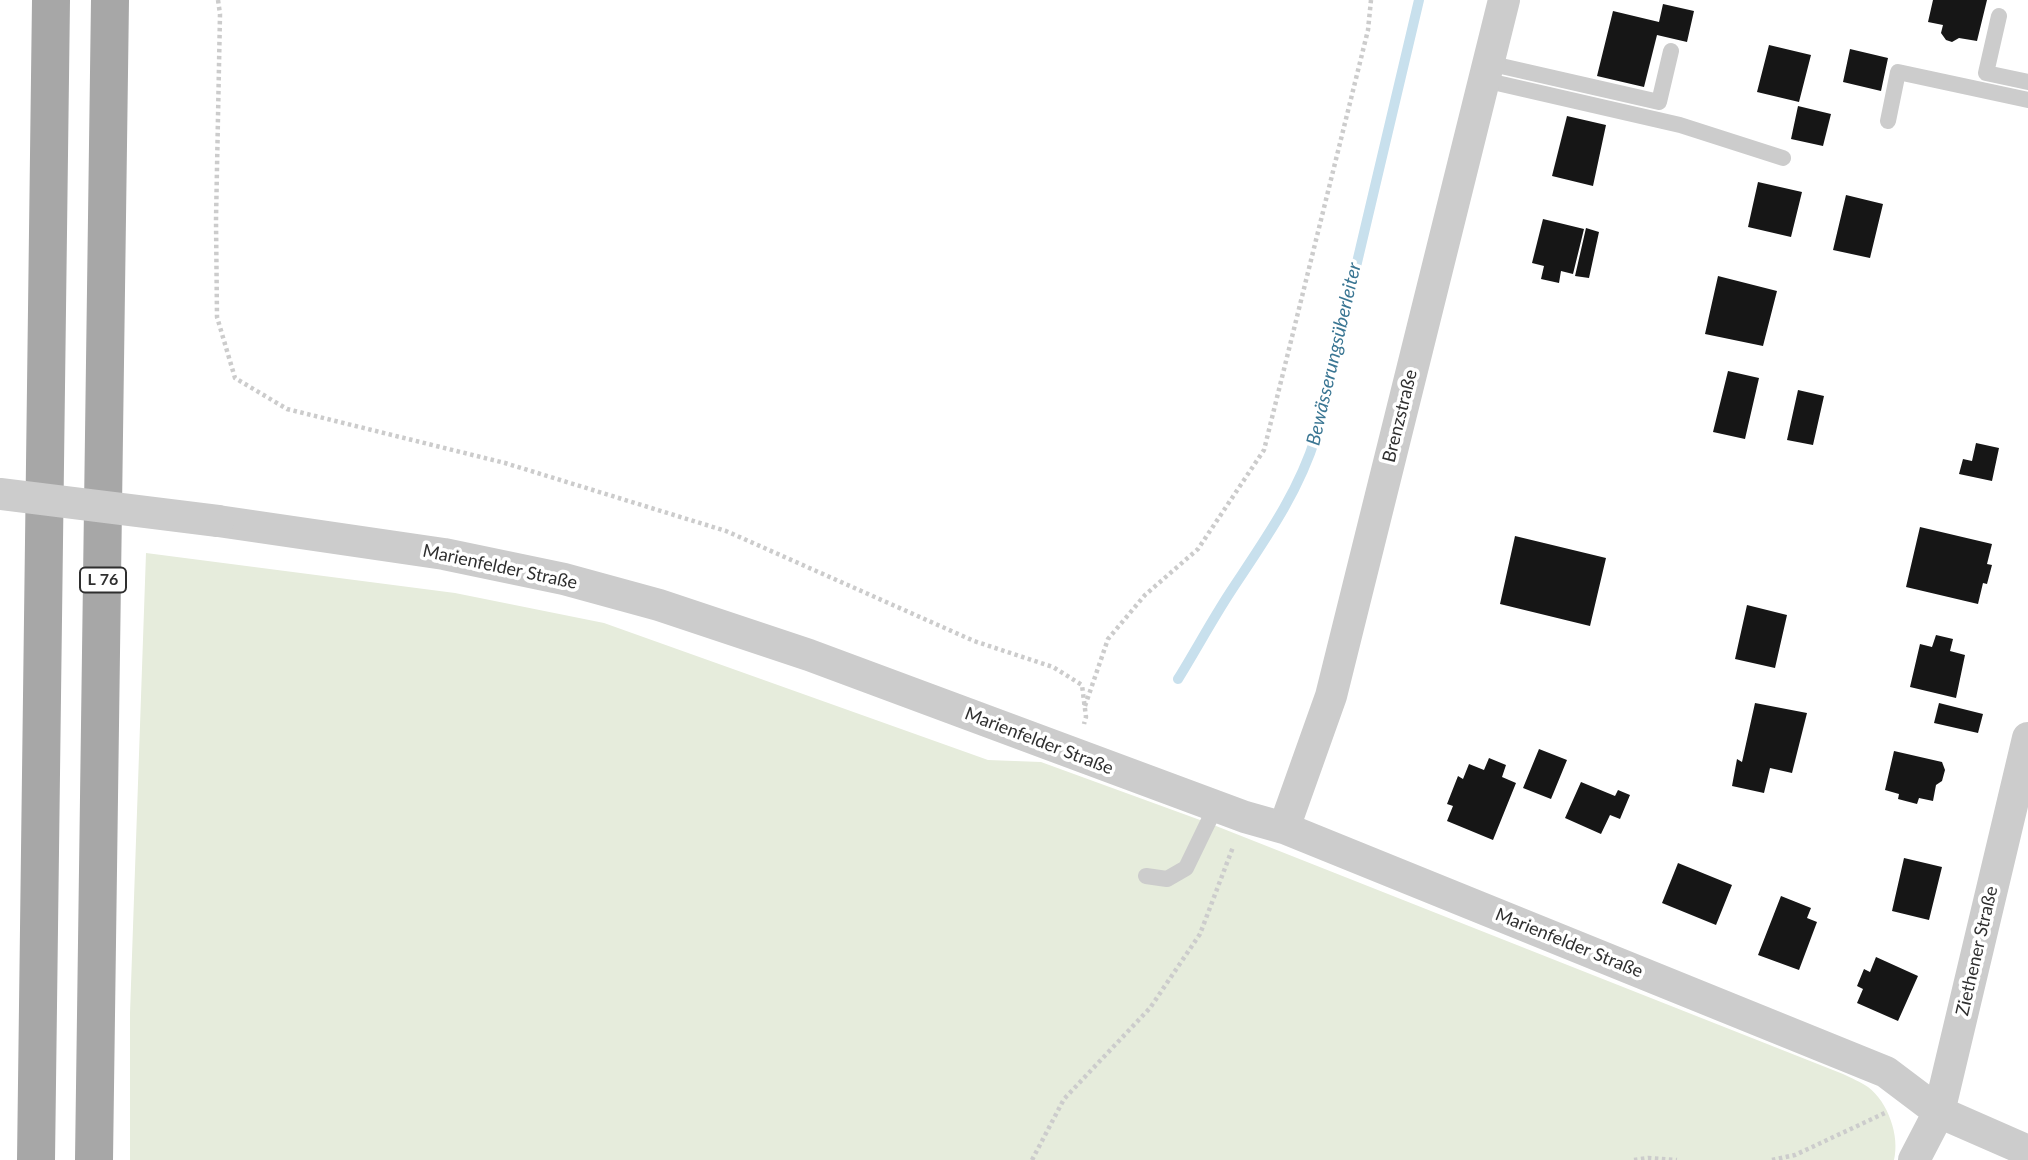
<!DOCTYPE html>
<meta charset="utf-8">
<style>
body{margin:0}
canvas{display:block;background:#fff}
</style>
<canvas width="2028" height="1160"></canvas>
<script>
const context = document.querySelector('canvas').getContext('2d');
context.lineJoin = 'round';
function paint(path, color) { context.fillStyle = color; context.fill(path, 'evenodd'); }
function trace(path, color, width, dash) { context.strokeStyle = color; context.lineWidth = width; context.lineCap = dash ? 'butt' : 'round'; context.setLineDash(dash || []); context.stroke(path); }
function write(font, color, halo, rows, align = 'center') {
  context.font = font + ' Lato,sans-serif'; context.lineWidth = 7; context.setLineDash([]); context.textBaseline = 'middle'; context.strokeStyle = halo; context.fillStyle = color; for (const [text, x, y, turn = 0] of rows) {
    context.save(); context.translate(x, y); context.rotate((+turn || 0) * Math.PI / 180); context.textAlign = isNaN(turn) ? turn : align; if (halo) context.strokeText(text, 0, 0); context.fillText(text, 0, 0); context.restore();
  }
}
const green = new Path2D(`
 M146,553L455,593L604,623L988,760L1041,762L1211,824L1843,1074C1851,1078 1861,1082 1868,1087C1888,1102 1900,1136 1894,1160H130V1013Z`);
const stream = new Path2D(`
 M1178,679C1196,650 1212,620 1231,591C1264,541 1298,494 1316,436L1419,0`);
const building = new Path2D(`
 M1933,0H1987L1977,41L1959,38L1952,42L1946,40L1941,33L1943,25L1928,22Z
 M1663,4L1694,11L1687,42L1657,35L1644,87L1597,76L1613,11L1659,22Z
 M1769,45L1811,55L1799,102L1757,92Z
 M1850,49L1888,58L1881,91L1843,82Z
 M1798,106L1831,114L1823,146L1791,139Z
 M1567,116L1606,125L1593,186L1552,176Z
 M1758,182L1802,192L1791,237L1748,227Z
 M1846,195L1883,204L1870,258L1833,250Z
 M1543,219L1584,229L1573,274L1561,271L1559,283L1541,279L1544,266L1532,263Z
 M1586,228L1599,232L1589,278L1575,276Z
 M1718,276L1777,291L1763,346L1705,334Z
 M1728,371L1759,378L1745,439L1713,432Z
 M1798,390L1824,396L1813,445L1787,440Z
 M1976,443L1999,448L1992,481L1959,474L1963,459L1972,461Z
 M1920,527L1992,544L1987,564L1992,565L1987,584L1983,583L1978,604L1906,587Z
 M1515,536L1606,558L1590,626L1500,604Z
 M1747,605L1787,615L1775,668L1735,659Z
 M1936,635L1953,639L1950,651L1965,655L1956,698L1910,687L1920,644L1932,647Z
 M1755,703L1807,713L1792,773L1770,768L1764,793L1732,786L1737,759L1742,762Z
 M1939,703L1983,714L1978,733L1934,723Z
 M1539,749L1567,760L1551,799L1523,788Z
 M1894,751L1942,762L1945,770L1942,781L1936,785L1933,801L1919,798L1917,804L1898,799L1899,794L1885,790Z
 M1489,758L1506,765L1502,777L1516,783L1493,840L1447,821L1453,806L1447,804L1458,776L1463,779L1469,764L1484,770Z
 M1581,782L1615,796L1618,790L1630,795L1620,819L1610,815L1601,834L1565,818Z
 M1904,858L1942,867L1929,920L1892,911Z
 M1678,863L1732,885L1716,925L1662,903Z
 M1781,896L1811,908L1807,918L1817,922L1799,970L1758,955Z
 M1876,957L1918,976L1898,1021L1857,1003L1863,989L1857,986L1864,969L1870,972Z`);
const path = new Path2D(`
 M218,0L220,14L216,220L217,317L235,378L287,409L505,463L726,531L974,641L1053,667L1082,685L1086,717L1084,724
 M1085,706L1108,639L1145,595L1198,549L1264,450L1368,30L1371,0
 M1032,1160L1064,1099L1150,1008L1200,934L1233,847
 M1634,1160L1648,1158L1677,1160
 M1772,1160L1795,1155L1887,1112`);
const lane = new Path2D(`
 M1999,16L1986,73L2028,82
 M1488,63L1659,102L1671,51
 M1484,80L1680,125L1783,158
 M1888,121L1898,72L2028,100
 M1146,876L1167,879L1186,868L1216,806`);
const street = new Path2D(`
 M218,521L444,554L564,579L659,605L809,655L1245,817L1284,828L1886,1072L1939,1112L2028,1151
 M1284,828L1331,696L1504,0
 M1914,1160L1939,1112L2028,738`);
const primary = new Path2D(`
 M36,1160L51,0
 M94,1160L110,0`);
const streetBridge = new Path2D(`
 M0,494L218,521`);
const shields = [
 [103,580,46]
];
const shieldNames = [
 ["L 76",103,580]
];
const streetNames = [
 ["Brenzstraße",1400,416,-76],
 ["Marienfelder Straße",500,567,12],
 ["Marienfelder Straße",1039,741,21],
 ["Marienfelder Straße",1569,943,22],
 ["Ziethener Straße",1977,951,-77]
];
const waterNames = [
 ["Bewässerungsüberleiter",1334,354,-77]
];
paint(green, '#e6ecdc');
trace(stream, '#c8e0ed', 10);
paint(building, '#161616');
trace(path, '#ccc', 4.5, [3.5, 3.5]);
trace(lane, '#ccc', 16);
trace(street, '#ccc', 32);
trace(primary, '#a7a7a7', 38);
trace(streetBridge, '#ccc', 32);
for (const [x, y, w] of shields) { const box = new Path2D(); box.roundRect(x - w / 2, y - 12.5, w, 25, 5); context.fillStyle = '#fff'; context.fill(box); trace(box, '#2f2f2f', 2); }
write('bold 16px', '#2f2f2f', null, shieldNames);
write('18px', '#2f2f2f', '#fff', streetNames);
write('italic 19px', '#3a7693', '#fff', waterNames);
</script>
